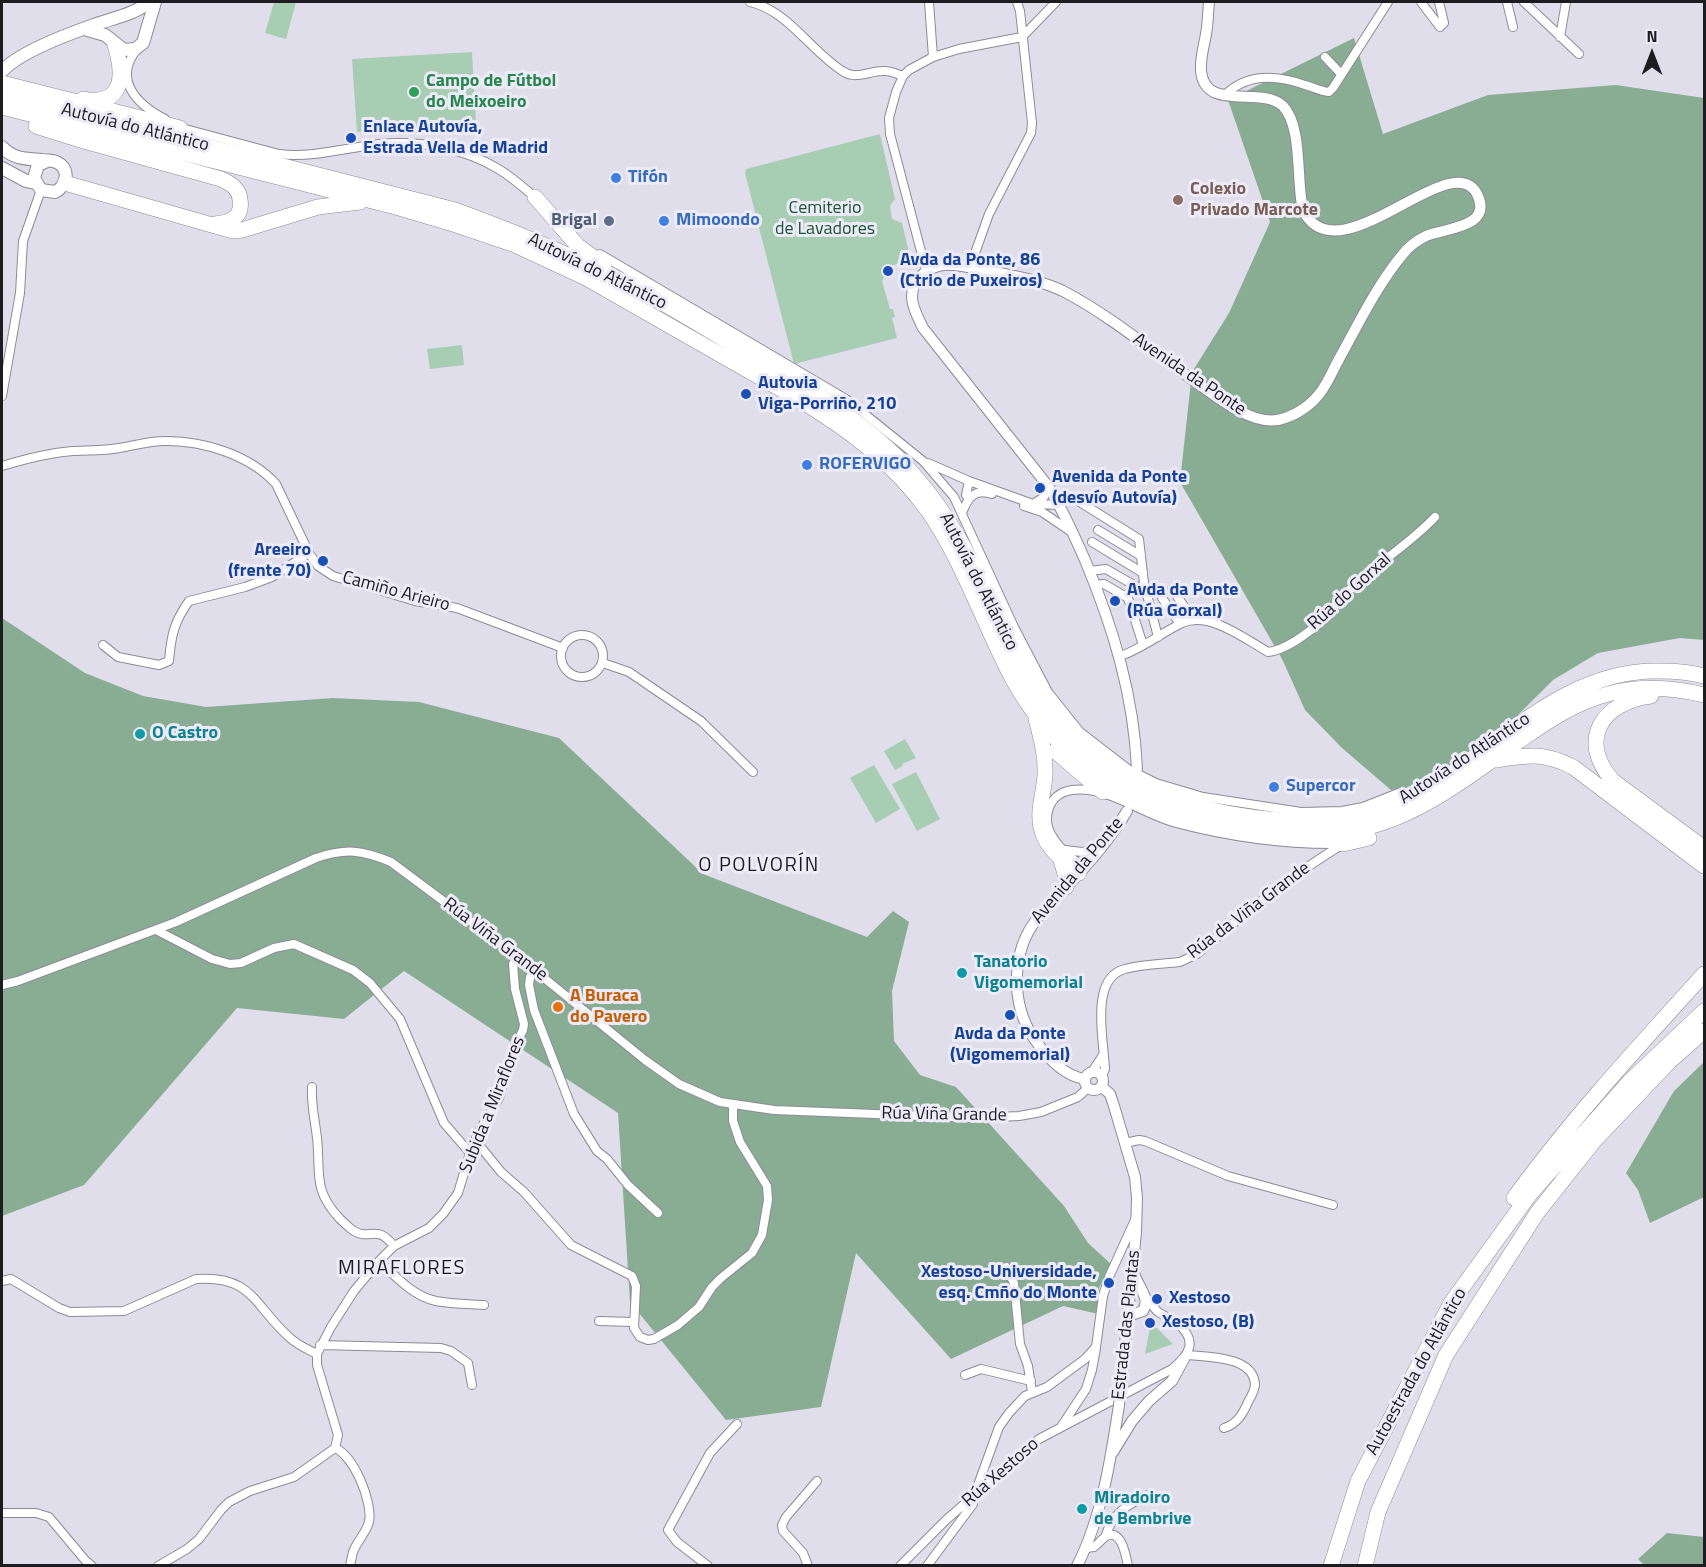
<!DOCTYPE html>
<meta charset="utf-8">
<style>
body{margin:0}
#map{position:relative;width:1706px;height:1567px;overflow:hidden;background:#e1deec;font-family:"Titillium Web",sans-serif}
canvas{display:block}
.frame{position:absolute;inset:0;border:3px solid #1d1c21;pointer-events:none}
.north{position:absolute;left:1622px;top:24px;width:60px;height:60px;-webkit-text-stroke:4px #eeebf9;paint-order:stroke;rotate:0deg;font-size:16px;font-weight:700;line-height:24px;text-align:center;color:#1d1c21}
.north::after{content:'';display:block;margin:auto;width:21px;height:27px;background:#1d1c21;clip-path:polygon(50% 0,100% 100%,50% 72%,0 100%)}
</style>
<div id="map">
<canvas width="1706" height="1567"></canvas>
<div class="frame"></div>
<div class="north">N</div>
</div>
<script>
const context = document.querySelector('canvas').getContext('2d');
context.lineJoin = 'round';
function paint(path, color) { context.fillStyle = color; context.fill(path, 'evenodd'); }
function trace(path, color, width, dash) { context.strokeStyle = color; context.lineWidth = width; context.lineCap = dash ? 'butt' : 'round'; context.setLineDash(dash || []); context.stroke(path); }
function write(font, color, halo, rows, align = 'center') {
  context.font = font + ' "Titillium Web",sans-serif'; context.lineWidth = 6; context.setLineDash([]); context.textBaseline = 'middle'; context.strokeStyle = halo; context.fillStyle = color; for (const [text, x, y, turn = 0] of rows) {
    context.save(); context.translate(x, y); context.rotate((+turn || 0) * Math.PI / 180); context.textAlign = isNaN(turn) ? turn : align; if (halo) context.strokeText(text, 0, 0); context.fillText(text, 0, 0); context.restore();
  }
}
const green = new Path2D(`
 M274,2H296L286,39L265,33Z
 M472,52L476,124L357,132L352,59Z
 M880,134L895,199L890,206L892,219L902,223L910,257L908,261L890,266L882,281L890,309H893L895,317L892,318L897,338L794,364L745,173L746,169Z
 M462,345L464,365L430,369L427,349Z
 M905,739L916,758L902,764L903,766L895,770L884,751Z
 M874,765L900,809L876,823L850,778Z
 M916,772L940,819L917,831L892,784Z
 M1150,1328H1157L1173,1344L1145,1354Z`);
const forest = new Path2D(`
 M1354,38L1383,134L1488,95L1616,85L1704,98V640L1680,638L1598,653L1553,680L1498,735L1421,786L1391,790L1342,748L1305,710L1282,659L1180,482L1192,372L1229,313L1270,222L1228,100Z
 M2,618L85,673L143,696L206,707L333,698L419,702L559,738L703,874L867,937L893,911L909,922L892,991L894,1041L920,1075L956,1087L1064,1206L1088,1243L1111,1264L1099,1288L1103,1315L1063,1306L951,1359L856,1253L821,1407L726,1420L630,1302L618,1113L404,971L344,1019L237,1008L84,1185L2,1216Z
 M1704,1062V1197L1650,1223L1638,1190L1626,1173L1674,1091Z
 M1667,1533L1704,1537V1565H1644L1638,1559Z`);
const minor = new Path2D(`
 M750,2C789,11 811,52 844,72C857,80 871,70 885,71C891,71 897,74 903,76
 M929,2L933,57
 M1421,2L1440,27L1444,23L1439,2
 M1507,2L1513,27
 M1524,2L1579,54
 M1560,37L1566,2
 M139,47C111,78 136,104 165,119
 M1325,57L1341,74
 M1224,96C1246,73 1277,75 1305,85C1313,87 1320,91 1329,92L1333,88L1388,2
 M178,127L279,154C313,158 345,148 379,144C420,140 465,148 500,170C513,178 524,188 536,198
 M600,254L846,399L923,461L954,497L1014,627L1048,692L1080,732L1128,769L1156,783L1203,797L1301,812L1342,811L1363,807L1401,792
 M970,267L989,214L1031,133L1032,123L1020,11L1017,2
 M926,270L890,134L889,118L896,92L903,76L909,70L933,57L959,49L1022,37L1056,2
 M2,396L20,293L23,241L41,190
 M928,463L969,481L1033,504L1044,497L1048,486
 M2,466C25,459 48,453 73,451C88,450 104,451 119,448C134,446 148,441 164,441C202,440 250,455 276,484L309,553L318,566L333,576L415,601L457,608L563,648
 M968,498L966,495L969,481
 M1075,499L1139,539L1144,583L1158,637
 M1033,504L1060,505
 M1024,506L1042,512L1073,533
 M962,513C968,497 975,488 992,494
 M1098,530L1141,556
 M1092,542L1143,573
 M1089,571L1106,569L1146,592
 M1095,585L1104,584L1128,598L1143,645
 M1172,589L1193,619
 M1162,598L1180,624
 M561 656a21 21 0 1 1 42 0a21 21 0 1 1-42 0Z
 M103,645L118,657L159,665L169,661C171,636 174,622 189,601L245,587L272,577L309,553
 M1120,656C1142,649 1161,633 1182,623C1210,611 1245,639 1268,652C1286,650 1306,634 1320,623C1330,616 1335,603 1344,595C1372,566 1408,546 1435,517
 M603,663L629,672L701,721L753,772
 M1065,850L1082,852L1101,849
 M1080,865C1071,857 1060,849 1054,839C1040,820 1048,793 1072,790C1106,785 1142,814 1176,823C1229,837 1288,845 1343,844
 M156,930L212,959L230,964L241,963L274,948L294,944L353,970L370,983L400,1019L444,1123L470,1153
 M535,970L530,977L529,985L534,1010L574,1114L597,1151L607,1159L628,1185L658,1213
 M2,985L18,981L176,922L316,858C346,848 362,850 391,862L517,956L645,1060L679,1084L720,1102L774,1110L976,1118L1019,1116L1041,1112L1078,1097L1088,1088
 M1092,1072L1103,1055
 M1102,1076L1105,1069C1104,1041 1089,978 1125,969C1142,964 1162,964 1180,962L1197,954C1245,913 1289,877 1343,844
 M312,1087C311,1105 315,1120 317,1138C321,1173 312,1189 340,1219C345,1223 349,1228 354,1231C371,1241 375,1223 394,1246
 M475,1142L479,1145L501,1172L524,1192L571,1245L632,1276L636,1286L634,1328L640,1337L648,1340L654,1339L678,1325L699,1307L712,1287L721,1278L752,1253L762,1235L768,1200L767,1186L740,1142L733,1121V1106
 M1125,1143L1139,1140L1145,1141L1228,1176L1333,1205
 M379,1261C396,1277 413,1296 436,1301C452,1304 468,1304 484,1305
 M1006,1267L1014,1283L1020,1344L1028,1366L1032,1392
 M2,1281L11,1279L59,1308L70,1312L124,1311L196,1279C253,1275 254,1306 289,1337C297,1345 307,1349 317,1354
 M599,1321L633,1322
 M320,1345L441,1348L451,1351L468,1363L472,1385
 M1188,1355C1207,1357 1253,1356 1255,1384C1255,1390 1251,1397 1248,1402C1243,1414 1237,1424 1224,1428
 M965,1375L981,1369L1031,1381
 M1061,1427L1086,1389L1092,1370L1096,1348
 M335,1448L338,1435L317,1365V1354L331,1327L354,1291L379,1261L394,1246L429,1228L443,1214L458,1193L470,1153L479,1131L499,1098L511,1054L523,1030L524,1024L515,989L513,964L517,956
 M335,1448C354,1456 373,1502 369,1522C366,1533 357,1541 353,1552C352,1556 351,1561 350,1566
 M974,1496L999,1427L1009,1413L1025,1396L1047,1387L1085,1359L1096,1347L1103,1296L1109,1277L1135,1220
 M2,1513H36L49,1517L85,1560L92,1566
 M1105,1537C1113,1513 1125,1506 1148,1495
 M1086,1548L1094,1547C1098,1544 1101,1540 1105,1537C1121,1526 1126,1556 1128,1566
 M158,1566L187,1549L199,1539L221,1510L229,1502L250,1491L294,1477L335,1448
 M708,1566L677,1542L668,1530L710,1453L737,1424
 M808,1566L803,1553L783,1531L782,1525L786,1517L817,1481
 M900,1566L946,1520L1039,1439L1172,1369C1189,1355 1199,1341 1177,1323C1171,1318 1163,1316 1157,1311C1153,1307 1149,1301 1145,1296
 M927,1566L973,1504L970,1500`);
const tertiary = new Path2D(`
 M1137,769C1134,696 1113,627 1085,560C1074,535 1063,510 1048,486L923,328C915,312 905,294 919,278C937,258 959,265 983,270C1009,275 1038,279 1063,291C1109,315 1151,350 1193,380C1213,394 1233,411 1256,418C1266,421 1275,422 1285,418C1298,414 1312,404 1320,393C1328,383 1333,370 1339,359C1359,323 1377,285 1403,254C1409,246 1418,240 1426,236C1444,228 1494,228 1477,194C1451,144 1338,280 1303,210C1296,182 1303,127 1283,106C1261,85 1205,113 1201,71C1200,58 1204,46 1206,34C1208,23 1208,12 1209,2
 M1085 1081a9 9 0 1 1 18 0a9 9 0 1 1-18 0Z
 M1085,1079C1063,1076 1045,1055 1033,1037C1011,1003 1011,953 1036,920C1044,909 1054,900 1064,890C1087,865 1110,840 1127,811
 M1101,1086L1110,1094L1114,1106L1135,1177L1137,1198L1136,1232L1121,1385
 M1128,1314H1134L1143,1311C1151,1298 1138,1287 1134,1273
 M1113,1452L1132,1421L1149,1401L1172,1381L1184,1359
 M1077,1566C1102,1517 1111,1458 1119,1405`);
const secondary = new Path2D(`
 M84,29L105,35L124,50L135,49L143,43L155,2
 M2,71C20,52 68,34 94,25C112,18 134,15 149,2
 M2,147C13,159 26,159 42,160C47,161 52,160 56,162C71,168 67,186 55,192L41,190L34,178L38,165L47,161
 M2,168L26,181L35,183`);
const motorway = new Path2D(`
 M2,83L180,128
 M2,94L455,210C515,232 575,256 632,286C671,306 708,330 745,352C805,386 867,422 913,474C1015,587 1006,746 1176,800C1233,819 1332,832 1388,809C1482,771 1550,669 1659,671C1674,671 1690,672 1704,676
 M83,99C125,107 124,74 115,45
 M2,107L396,207L450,223L515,245L586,278L798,399C848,429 894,463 928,511C962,560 981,617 1008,670C1038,730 1090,780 1153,805C1198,823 1251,829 1299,833C1390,841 1452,788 1522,739C1548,721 1576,702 1608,694C1641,685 1672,687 1704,695
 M36,126L84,141L221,179C225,181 230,183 234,187C237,190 240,195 240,200C243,217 230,223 215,224
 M65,183L233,231L242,230L318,207L360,202
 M535,197L578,246L604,265
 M1651,696C1602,702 1577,740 1613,781L1704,848
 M1036,719C1041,737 1046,756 1045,775C1044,793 1036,814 1042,831C1047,850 1065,861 1079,873
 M1055,751L1103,792
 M1496,760C1527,755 1544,752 1573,767L1704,866
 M1343,844L1369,838
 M1061,860L1066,877V887
 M1514,1198C1572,1118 1638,1047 1704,974
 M1331,1566L1358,1481L1451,1303L1530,1194L1630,1081L1704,1011
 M1365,1566L1378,1512L1446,1355L1537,1213L1594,1141L1669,1062L1704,1031`);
const tertiaryBridge = new Path2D(`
 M1119,1405L1121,1385`);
const markers = [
 [414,92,6,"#2e9e5b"],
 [351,138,6,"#1a4fb4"],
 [616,178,6,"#3f7fe0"],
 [1178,200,6,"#8d6e63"],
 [609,221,6,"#5c6f8a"],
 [664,221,6,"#3f7fe0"],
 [888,271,6,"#1a4fb4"],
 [746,394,6,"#1a4fb4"],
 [807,465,6,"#3f7fe0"],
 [1040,488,6,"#1a4fb4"],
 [323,561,6,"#1a4fb4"],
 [1115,601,6,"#1a4fb4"],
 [140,734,6,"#0f9aa8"],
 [1274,787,6,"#3f7fe0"],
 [962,973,6,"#0f9aa8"],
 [558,1007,6,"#e8710a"],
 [1010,1015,6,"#1a4fb4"],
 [1109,1283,6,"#1a4fb4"],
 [1157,1299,6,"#1a4fb4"],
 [1150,1323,6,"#1a4fb4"],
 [1082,1509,6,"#0f9aa8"]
];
const leisureNames = [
 ["Campo de Fútbol",426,82],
 ["do Meixoeiro",426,103]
];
const streetNames = [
 ["Autovía do Atlántico",135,128,14],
 ["Autovía do Atlántico",597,272,26],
 ["Avenida da Ponte",1189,375,34],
 ["Autovía do Atlántico",978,582,63],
 ["Camiño Arieiro",396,592,15],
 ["Rúa do Gorxal",1350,592,-42],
 ["Autovía do Atlántico",1465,759,-33],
 ["Avenida da Ponte",1078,871,-50],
 ["Rúa da Viña Grande",1249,911,-37],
 ["Rúa Viña Grande",495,940,37],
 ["Subida a Miraflores",493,1105,-68],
 ["Rúa Viña Grande",944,1115,1],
 ["Estrada das Plantas",1127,1325,-84],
 ["Autoestrada do Atlántico",1417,1372,-61],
 ["Rúa Xestoso",1001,1473,-41]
];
const transitNames = [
 ["Enlace Autovía,",363,128],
 ["Estrada Vella de Madrid",363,149],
 ["Avda da Ponte, 86",900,261],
 ["(Ctrio de Puxeiros)",900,282],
 ["Autovia",758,384],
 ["Viga-Porriño, 210",758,405],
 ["Avenida da Ponte",1052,478],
 ["(desvío Autovía)",1052,499],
 ["Areeiro",311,551,"right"],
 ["(frente 70)",311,572,"right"],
 ["Avda da Ponte",1127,591],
 ["(Rúa Gorxal)",1127,612],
 ["Avda da Ponte",1010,1035,"center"],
 ["(Vigomemorial)",1010,1056,"center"],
 ["Xestoso-Universidade,",1097,1273,"right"],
 ["esq. Cmño do Monte",1097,1294,"right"],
 ["Xestoso",1169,1299],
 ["Xestoso, (B)",1162,1323]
];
const shopNames = [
 ["Tifón",628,178],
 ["Mimoondo",676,221],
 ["ROFERVIGO",819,465],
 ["Supercor",1286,787]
];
const educationNames = [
 ["Colexio",1190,190],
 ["Privado Marcote",1190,211]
];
const parkNames = [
 ["Cemiterio",825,209],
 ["de Lavadores",825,230]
];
const serviceNames = [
 ["Brigal",597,221]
];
const cultureNames = [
 ["O Castro",152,734],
 ["Tanatorio",974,963],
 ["Vigomemorial",974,984],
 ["Miradoiro",1094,1499],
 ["de Bembrive",1094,1520]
];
const foodNames = [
 ["A Buraca",570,997],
 ["do Pavero",570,1018]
];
const neighbourhoodNames = [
 ["O POLVORÍN",759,866],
 ["MIRAFLORES",402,1269]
];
paint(green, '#a7cdb3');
paint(forest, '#88ad93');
trace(minor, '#8d8a97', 10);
trace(tertiary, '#8d8a97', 12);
trace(secondary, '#8d8a97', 14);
trace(motorway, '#8d8a97', 16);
trace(minor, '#fff', 8);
trace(tertiary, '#fff', 10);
trace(secondary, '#fff', 12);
trace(motorway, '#fff', 15);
trace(tertiaryBridge, '#8d8a97', 12, []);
trace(tertiaryBridge, '#fff', 10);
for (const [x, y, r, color] of markers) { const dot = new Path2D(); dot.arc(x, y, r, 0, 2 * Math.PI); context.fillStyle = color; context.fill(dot); trace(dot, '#eeebf9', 2); }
write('bold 18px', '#27864d', '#eeebf9', leisureNames, 'left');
write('18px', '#1d1c21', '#eeebf9', streetNames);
write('bold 18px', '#164399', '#eeebf9', transitNames, 'left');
write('bold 18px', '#366cbe', '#eeebf9', shopNames, 'left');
write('bold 18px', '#785e54', '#eeebf9', educationNames, 'left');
write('18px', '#1a5634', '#eeebf9', parkNames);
write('bold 18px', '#4e5e75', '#eeebf9', serviceNames, 'right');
write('bold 18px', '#0d838f', '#eeebf9', cultureNames, 'left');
write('bold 18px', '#c56008', '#eeebf9', foodNames, 'left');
context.letterSpacing = '1.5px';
write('20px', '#1d1c21', '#eeebf9', neighbourhoodNames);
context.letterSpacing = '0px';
</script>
